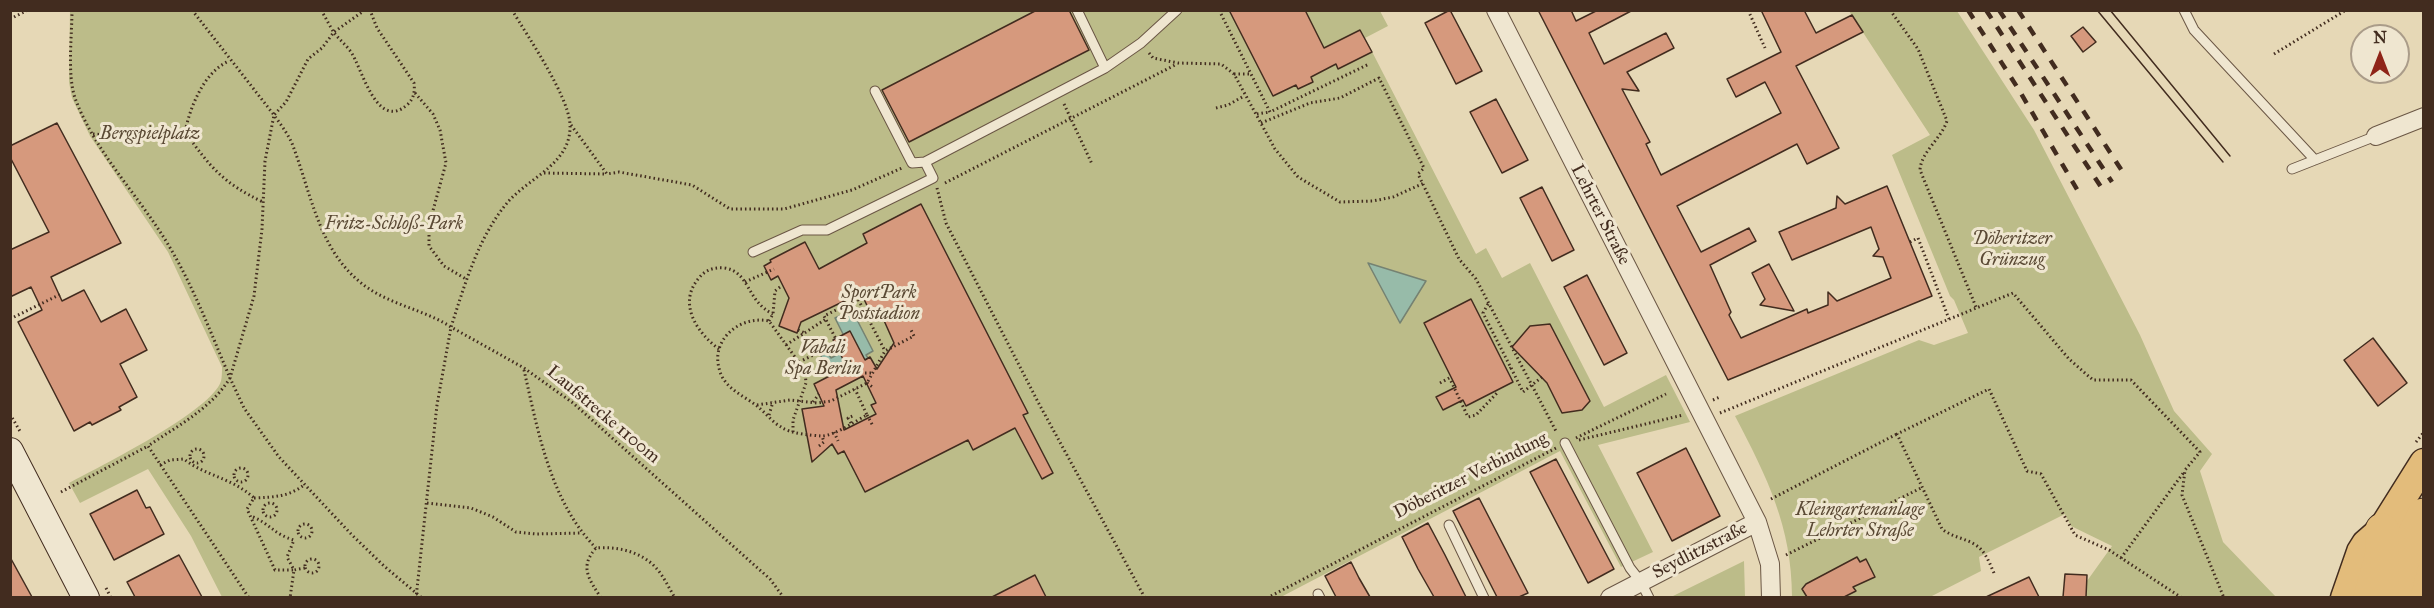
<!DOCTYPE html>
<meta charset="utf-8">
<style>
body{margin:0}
#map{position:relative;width:2434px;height:608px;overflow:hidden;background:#e6d8b6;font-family:"IM FELL Great Primer",serif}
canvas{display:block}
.frame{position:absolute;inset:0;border:12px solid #422c1f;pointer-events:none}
.north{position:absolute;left:2350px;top:24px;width:60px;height:60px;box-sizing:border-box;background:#efe6d0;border:2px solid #aa9c89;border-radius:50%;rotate:0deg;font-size:16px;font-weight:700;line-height:24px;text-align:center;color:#422c1f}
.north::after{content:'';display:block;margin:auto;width:21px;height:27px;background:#8f2418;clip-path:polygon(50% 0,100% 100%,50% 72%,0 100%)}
</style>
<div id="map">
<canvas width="2434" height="608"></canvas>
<div class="frame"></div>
<div class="north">N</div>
</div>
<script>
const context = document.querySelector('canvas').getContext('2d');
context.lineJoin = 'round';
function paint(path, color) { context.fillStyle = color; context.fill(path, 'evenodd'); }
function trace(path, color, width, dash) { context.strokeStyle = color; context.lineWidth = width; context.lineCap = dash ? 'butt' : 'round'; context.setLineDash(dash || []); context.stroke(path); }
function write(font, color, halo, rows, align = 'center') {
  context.font = font + ' "IM FELL Great Primer",serif'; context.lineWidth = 6; context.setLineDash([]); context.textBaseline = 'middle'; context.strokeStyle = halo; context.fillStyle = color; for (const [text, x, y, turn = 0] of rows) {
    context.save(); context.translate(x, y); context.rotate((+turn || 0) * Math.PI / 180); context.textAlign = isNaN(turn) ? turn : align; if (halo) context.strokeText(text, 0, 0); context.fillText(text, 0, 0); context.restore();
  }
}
const green = new Path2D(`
 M70,10L1380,11L1388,26L1365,38L1476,254L1486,248L1502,278L1530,263L1604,407L1666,375L1690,422L1598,445L1653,552L1621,567L1560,451L1279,598L222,597L191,536L148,469L80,503L69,483C99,467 212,411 221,381C222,377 222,371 222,367L168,252L90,136L72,98L69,82Z
 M1849,11H1957L2034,130L2140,335L2174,411L2212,454L2200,471L2223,542L2276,597H2086L2087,581L2112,546L2071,526L2065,514L1979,557L1981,571L1930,597H1792C1792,527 1767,477 1735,416L1919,340L1934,345L1968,333L1954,300L1950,296L1892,155L1930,135Z
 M1744,561L1745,597H1671Z`);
const water = new Path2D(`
 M1368,263L1426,281L1400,323Z
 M852,310L873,351L866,355L868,358L863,361L860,357L830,373L821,356L827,352L831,358L850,348L835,318Z`);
const building = new Path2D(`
 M1037,10H1069L1089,50L909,142L882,90Z
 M1229,10H1305L1324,48L1360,30L1372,52L1338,69L1336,64L1311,77L1313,82L1298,89L1296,85L1273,96Z
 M1450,10L1482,71L1456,84L1425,23Z
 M1538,10H1571L1576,21L1598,10H1633L1589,33L1604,64L1666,33L1674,48L1627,72L1639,91L1622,89L1650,142L1646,144L1661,175L1781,113L1765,82L1736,97L1727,79L1781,52L1761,10H1804L1816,33L1852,15L1863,32L1796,66L1839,148L1807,164L1797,144L1677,206L1701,252L1749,228L1756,241L1710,265L1731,312L1729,315L1741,338L1807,309L1808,313L1828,305V292L1837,301L1891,278L1883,257L1873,256L1879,249L1871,227L1792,260L1779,232L1836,208L1837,196L1845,204L1887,186L1932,296L1728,380Z
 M2083,27L2096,42L2083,52L2071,36Z
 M1496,99L1528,160L1502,173L1470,112Z
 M57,123L121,243L51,277L62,301L84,290L101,322L126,309L147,350L120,364L137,397L119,407L121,410L92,425L90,422L74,431L18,322L42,310L31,287L10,297V250L49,232L10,157V146Z
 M1542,187L1574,250L1552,261L1520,198Z
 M921,204L1028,413L1023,415L1053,473L1042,479L1015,428L973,450L968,440L865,492L844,451L838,454L832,444L812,462L802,409L824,406L814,384L847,367L833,340L850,331L865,360L870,357L877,369L894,343L882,316L874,320L861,293L801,322L797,333L779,326L789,298L778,276L771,280L764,266L771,262L770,260L805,242L819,269L867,243L863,234ZM863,376L876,403L871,405L876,414L844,430L836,390Z
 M1769,264L1794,311L1760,305L1765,299L1752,273Z
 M1587,275L1627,353L1604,365L1564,287Z
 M1471,299L1513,382L1466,406L1463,400L1443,410L1436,397L1456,387L1424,323Z
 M1550,324L1590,401L1582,410L1562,413L1547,383L1512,347L1530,326Z
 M2373,338L2407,383L2378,406L2344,360Z
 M1686,448L1720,516L1672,541L1637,473Z
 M1556,459L1614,569L1588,583L1530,472Z
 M137,490L146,508L150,507L164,534L114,560L90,514Z
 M1479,498L1528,593L1519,597H1497L1453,511Z
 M1428,523L1445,555L1466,597H1434L1418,569L1402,537Z
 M179,555L202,597H135L127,582Z
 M10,557L32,597H10Z
 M1857,557L1860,562L1866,559L1875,577L1853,587L1856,591L1844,597H1807L1802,589L1806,584Z
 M1351,562L1359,578L1370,597H1336L1325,576Z
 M2065,574L2087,575L2086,597H2063Z
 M1035,575L1046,597H992Z
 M2029,577L2039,597H1986Z`);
const path = new Path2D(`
 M72,10C72,36 67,74 75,98C94,150 137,194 166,241C193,285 210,331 230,378C211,409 177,426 148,446L249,598
 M192,10L274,115L265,161L262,229L254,296L230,378L244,408L279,457L352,535L384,566L422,598
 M321,10C326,18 330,27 335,34C340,40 346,45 351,52C362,68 377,133 408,104C414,98 415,91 414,83L377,28L370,10
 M365,10L334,32L322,48L308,59L286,102L274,115C281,125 289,135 293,146C312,196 319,252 365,286C391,305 425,310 451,327L437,405L416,598
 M512,10C528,37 568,95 570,124C572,164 529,177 507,203C478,238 465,284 451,327L524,368L573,403L770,579L784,598
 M1219,10L1270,112L1369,64
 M1748,10L1765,48
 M1890,10L1918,49L1947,121C1941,139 1921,152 1920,170L1976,307
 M10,19L28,10
 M1149,53L1153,58L1178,63L1221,64L1234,74L1275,149L1298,177L1340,202L1373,201L1393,197L1424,183
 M2274,54L2346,10
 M1234,74H1250
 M415,93L433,114L440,130L446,163L429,225V246L444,266L466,279
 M1064,104L1092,164
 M1216,108L1228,105L1244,96
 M1257,114L1270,112
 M1261,123L1310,103L1340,98L1379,78L1424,168L1418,174L1459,259L1476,279L1557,433
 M571,125L607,174L619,172L692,185L730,209H784L852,190L902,168
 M185,132C211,168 223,183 263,202
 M93,134L163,139L185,132C190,107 204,72 229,61
 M544,173L607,174
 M945,183L1177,64
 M937,188L946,223L1038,402L1145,598
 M1910,242L1918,238L1949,319
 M745,282L774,269
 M1488,304L1483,313L1511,368L1507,370
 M10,319L61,294
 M769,321L773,314L775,291L780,287
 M798,330L805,333
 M786,345L826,319
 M719,349C697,333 677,303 699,278C705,270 714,267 724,268C750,271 746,301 773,314
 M799,362L838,343L824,316L858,299L885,351
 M1511,368L1523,392L1542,377
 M524,370C538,431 550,501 596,548
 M865,373H873
 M1451,381L1468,417L1476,415L1497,393L1496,391
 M867,383L874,388
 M1440,383L1451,377
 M1713,400L1720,397
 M813,402L819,394
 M757,405L790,400L817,403L831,401L867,383L885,351L914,336L910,328
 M1720,413L2013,293L2069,359L2093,380H2131L2200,452L2185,470L2182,495L2224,598
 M10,414L21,433
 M769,415L773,402
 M867,415L873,426
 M851,423L848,418L855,415
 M793,432V420L806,383L805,371L769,321C742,315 711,338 719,368C723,388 743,395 757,406C765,412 772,422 781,427C791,434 810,435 821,436C835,436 855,421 867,415L855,389
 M834,432L838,441
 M1576,438L1666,394
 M1579,440L1683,415
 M2416,442L2424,432
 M819,446L824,442L822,436
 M190 456a7 7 0 1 1 14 0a7 7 0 1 1-14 0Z
 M160,465L170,460L184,459C205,476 233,478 254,498L247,509L275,570H294L290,598
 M234 475a7 7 0 1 1 14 0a7 7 0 1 1-14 0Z
 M61,492L148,446
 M254,498C274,497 288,497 304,485
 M1771,499L1897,434
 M263 510a7 7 0 1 1 14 0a7 7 0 1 1-14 0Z
 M427,503L471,508L493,517L516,532L536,534L582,533
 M253,517C270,524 275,535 294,540L287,557L294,570L305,568
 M298 531a7 7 0 1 1 14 0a7 7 0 1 1-14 0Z
 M1786,555L1921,488
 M2121,558L2184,472
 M305 566a7 7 0 1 1 14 0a7 7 0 1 1-14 0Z
 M1994,573C1989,562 1985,550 1974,544C1964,538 1952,537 1942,529L1897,434L1989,389L2027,471L2041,474L2075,535L2109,550L2182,598
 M106,588L111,598
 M601,598C589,579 579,567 596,548C617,546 643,552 657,569C664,577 669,588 675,598
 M1267,598L1556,448`);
const lane = new Path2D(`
 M1077,10L1105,68
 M2184,10L2194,30L2315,160
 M875,91L912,163L925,162L1105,68L1141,43L1177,10
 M2292,169L2376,136
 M753,252L802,230H827L921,184L933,178L925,162
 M1565,443L1630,568L1641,582L1649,598
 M1449,525L1484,598
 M1318,594L1320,598`);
const street = new Path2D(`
 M1496,10L1757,522L1770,564L1771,598
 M2376,136L2424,117
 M1610,598L1757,522`);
const secondary = new Path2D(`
 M10,451L86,598`);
const primary = new Path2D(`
 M2345,598L2361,552L2366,544L2382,530L2424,463
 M2416,598L2424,565`);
const highway = new Path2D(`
 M2370,598L2382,554V530
 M2393,598L2404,555L2424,515`);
const tram = new Path2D(`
 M2097,10L2223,162
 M2110,10L2230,156`);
const rail = new Path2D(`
 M1968,10L2019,90L2082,198
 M1986,10L2101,187
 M1999,10L2112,182
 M2018,10L2124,174`);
const parkNames = [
 ["Bergspielplatz",150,135],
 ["Fritz-Schloß-Park",394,225],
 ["Döberitzer",2012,240],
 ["Grünzug",2012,261],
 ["SportPark",879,294],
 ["Poststadion",879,315],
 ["Vabali",823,349],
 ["Spa Berlin",823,370],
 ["Kleingartenanlage",1860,511],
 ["Lehrter Straße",1860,532]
];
const streetNames = [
 ["Lehrter Straße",1600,215,63],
 ["Laufstrecke 1100m",603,415,40],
 ["Döberitzer Verbindung",1471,476,-27],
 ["Seydlitzstraße",1700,551,-27]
];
paint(green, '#bcbc89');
paint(water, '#97bba9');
trace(water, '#758272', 1.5);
paint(building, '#d6997d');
trace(building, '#422c1f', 1.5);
trace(lane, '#6b5745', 11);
trace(street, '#6b5745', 20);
trace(secondary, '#422c1f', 28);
trace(primary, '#422c1f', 31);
trace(highway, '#422c1f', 35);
trace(path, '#422c1f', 3, [1.5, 3]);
trace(lane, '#efe6d0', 9);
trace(street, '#efe6d0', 18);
trace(secondary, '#efe6d0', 26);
trace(primary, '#e3bc7b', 28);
trace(highway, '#e3bc7b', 33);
trace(tram, '#422c1f', 1.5);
trace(rail, '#422c1f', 4.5, [10, 10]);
write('italic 18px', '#5a4934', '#efe6d0', parkNames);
write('18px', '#422c1f', '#efe6d0', streetNames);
</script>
